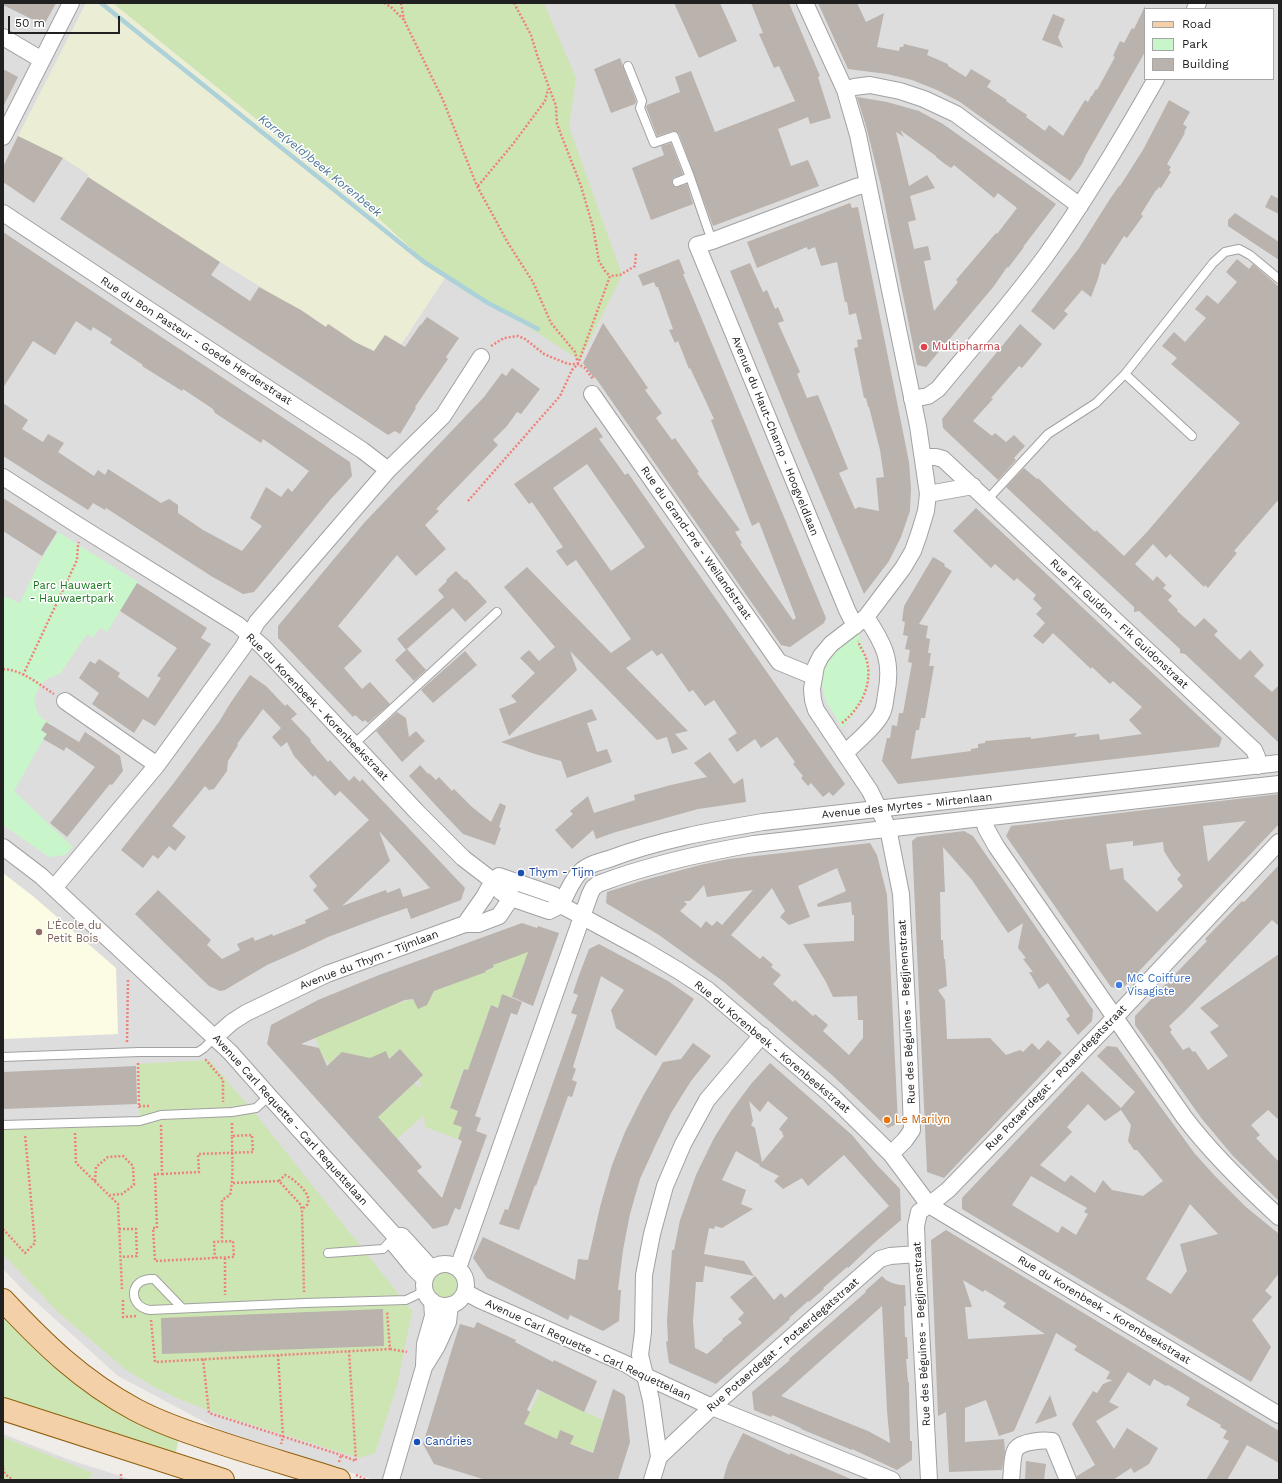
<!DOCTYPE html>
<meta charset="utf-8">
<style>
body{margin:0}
#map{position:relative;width:1282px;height:1483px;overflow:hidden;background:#f0ede8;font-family:"Work Sans",sans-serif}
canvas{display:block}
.frame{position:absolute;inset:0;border:4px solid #202020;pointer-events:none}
.legend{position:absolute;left:1144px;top:8px;width:130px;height:72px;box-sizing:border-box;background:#fff;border:1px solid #a6a6a6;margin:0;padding:5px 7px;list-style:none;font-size:12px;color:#202020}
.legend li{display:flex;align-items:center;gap:8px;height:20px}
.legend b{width:20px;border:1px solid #a6a6a6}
.scale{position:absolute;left:8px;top:16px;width:112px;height:18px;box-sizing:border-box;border:2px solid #202020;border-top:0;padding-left:5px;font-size:12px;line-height:14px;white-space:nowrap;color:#202020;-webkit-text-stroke:3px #fff;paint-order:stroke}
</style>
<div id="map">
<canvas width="1282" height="1483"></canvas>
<div class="frame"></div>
<ul class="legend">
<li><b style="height:5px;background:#f4d0a8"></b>Road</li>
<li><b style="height:11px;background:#c9f5cb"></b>Park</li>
<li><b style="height:11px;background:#b9b2ad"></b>Building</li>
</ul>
<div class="scale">50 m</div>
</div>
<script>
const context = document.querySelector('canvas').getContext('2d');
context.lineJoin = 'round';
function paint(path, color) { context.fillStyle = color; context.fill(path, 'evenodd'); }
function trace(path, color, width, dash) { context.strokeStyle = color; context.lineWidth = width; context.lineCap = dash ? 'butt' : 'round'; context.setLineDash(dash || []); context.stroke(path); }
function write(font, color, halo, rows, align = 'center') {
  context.font = font + ' "Work Sans",sans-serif'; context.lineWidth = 3; context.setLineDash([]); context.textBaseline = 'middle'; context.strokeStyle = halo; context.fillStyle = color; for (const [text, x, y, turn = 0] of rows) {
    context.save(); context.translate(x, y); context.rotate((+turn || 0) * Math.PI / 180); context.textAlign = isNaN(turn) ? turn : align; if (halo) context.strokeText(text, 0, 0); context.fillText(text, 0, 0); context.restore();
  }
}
const residential = new Path2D(`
 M3,3H1279V1480H375L229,1435L118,1376L24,1291L3,1269ZM1145,9H1273V79H1145Z
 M3,1434L70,1460L133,1480H3Z`);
const education = new Path2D(`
 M3,873L34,897L116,968L118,1034L3,1039Z`);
const farmland = new Path2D(`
 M86,3H113L374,214L425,261L447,275L401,345L385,335L374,352L355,342L329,324L326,327L220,262L88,177L89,175L63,158L18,136Z`);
const grass = new Path2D(`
 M113,3H544L576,78L569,127L622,275L580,360L425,261L374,214Z
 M528,951L513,998L502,994L498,1008L491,1005L468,1070L463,1069L450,1108L458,1111L454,1124L462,1127L458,1139L425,1127L424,1115L397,1139L378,1117L415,1083L419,1088L422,1085L418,1080L423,1075L401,1050H398L371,1075L361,1056L342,1052L329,1064L324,1057L311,1054L319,1047L303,1009L364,1017L381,1011L380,1009L396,1002L397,1004L413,999L418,1008L425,1006L424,1002L430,999L434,991L485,972V971L494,968L493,965Z
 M209,1060L258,1117L412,1311L397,1386L375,1453L359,1458L224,1416L179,1399L154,1387L125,1369L58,1312L3,1254V1125L140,1121L138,1064Z
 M433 1285a12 12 0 1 1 24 0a12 12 0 1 1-24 0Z
 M3,1311L179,1437L175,1456L3,1401Z
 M540,1391L603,1420L593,1452L557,1439L524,1424Z
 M3,1437L93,1473L88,1480H3Z`);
const park = new Path2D(`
 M58,532L138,582L107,632L100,628L93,638L87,634L60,674C32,679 25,714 52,724L14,791L73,847L65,855L49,857L3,825V596L20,603L39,563Z
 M859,634L871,673L862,706L842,728L826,701L822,686L823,671L838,648Z`);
const parking = new Path2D(`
 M868,630L878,649L883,672L878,699L873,711L851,739L844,729L864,699L871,673L859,634Z`);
const stream = new Path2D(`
 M101,3L424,262L488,303L538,329`);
const building = new Path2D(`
 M3,3H56L44,25L3,5Z
 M674,3H720L737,41L699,58Z
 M751,3H789L820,76L818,77L831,118L810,124L808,117L778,129L791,166L808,160L819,186L713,226L679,134L677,132L673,131L657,136L646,107L647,105L680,92L675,77L691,71L715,132L795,101L779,66L774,68L759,34L763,33Z
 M818,3H857L866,22L884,13L877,47L899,51L900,47H903L904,44L929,50L927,55L948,64V66L966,77L971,69L991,81L987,87L1007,100L1006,101L1027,115L1026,117L1045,131L1049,125L1063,136L1085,100L1088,102L1091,96H1092L1096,89L1097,90L1115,57L1113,56L1120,41L1124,43L1132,28L1134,29L1145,6V52L1086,155L1082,164L1070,181L960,102L937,90L912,80L887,74L848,69Z
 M1053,14L1065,19L1058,37L1063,48L1042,40Z
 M620,58L636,101L635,104L611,113L594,69Z
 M3,69L18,77L3,107Z
 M857,97L887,102L919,111L943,124L1056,204L1023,247H1024L1008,268L1007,267L994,286L926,367L917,365L881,186L866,126ZM900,130L936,156V157L945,164L951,168L954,165L994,198L998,193L1017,208L997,234L996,233L956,280L958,282L934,311L924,261L931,260L928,246L914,249L908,222L916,220L910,196L935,188L927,175L909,186L896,132L904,137Z
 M1169,100L1190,112L1183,124L1187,127L1184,132L1185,133L1167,164L1171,167L1169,170L1171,172L1161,188L1159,187L1157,190H1156L1141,214L1143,216L1127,238L1124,236L1105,265L1102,263L1098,279L1091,297L1082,290L1064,311L1068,314L1054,330L1031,311L1079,248L1110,199L1119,186H1120L1143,150Z
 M18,136L63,158L34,203L3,182V167Z
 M671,143L683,174L673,178L672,184L677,187L687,184L693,204L651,220L632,168L664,155L661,146Z
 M88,177L220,262L211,275L250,301L259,287L301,310L326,327L328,324L355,342L374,351L385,335L405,347L420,325H421L427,317L459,338L446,357L448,359L415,407L416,408L400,434L395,431L388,435L60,219Z
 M1271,195L1279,199V214L1265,207Z
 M850,203L852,208L858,207L909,462L911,488L910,511L901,537L889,561L864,594L797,436L730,271L750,263L763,292L767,290L775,309L778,307L784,321L778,323L800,372L797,374L807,398L818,395L848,469L839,473L855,509L859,507L879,511L876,478L884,477L880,450L869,407H868L866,398H864L854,348L858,347L857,340L862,339L856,313L849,315L847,302H845L837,262L821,266L815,247L808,250L807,247L757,268L747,242Z
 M1235,213L1279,242V260L1228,226V220Z
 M3,232L350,462L352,476L330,500L254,592L243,594L211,576L106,508L105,510L93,503L88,510L3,456V403L28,420L22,429L43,442L48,434L64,443L58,452L94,476L98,470L105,475L108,469L161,503L169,499L178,505V513L203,530L242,551L262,526L250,518L266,487L281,497L288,488L292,492L309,471L263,439L261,443L215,413L213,409L183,389L182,391L142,366L143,365L110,343L112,339L93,327L91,331L76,321L55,355L33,341L3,388Z
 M679,259L685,274H683L826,618L824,623L790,647L781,645L595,377L594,378L583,363L603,323L648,388L645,390L662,413L656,418L672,440L675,438L699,472L697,473L740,530L735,532L742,543L740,544L793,620L796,618L759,522L752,526L711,420L714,419L702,393L690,368L689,369L678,341L675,343L669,330L673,329L658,287H656L654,282L643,286L638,275Z
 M1237,259L1249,269L1253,264L1279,287V499L1234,551L1237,553L1208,588L1205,585L1204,587L1170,554L1166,558L1153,544L1135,564L1153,581L1157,576L1166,585L1163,588L1172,596L1168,600L1178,610L1177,611L1195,627L1204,618L1218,631L1214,635L1240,660L1250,650L1264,665L1254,676L1272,692L1279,685V743L1185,654L1180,653V649L1139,611L1134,612V607L1006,487L1024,468L1037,479L1038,478L1066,505L1095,532L1096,530L1124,556L1147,532L1240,423L1171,364L1177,358L1162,346L1174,332L1185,342L1206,318L1195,309L1207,295L1218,304L1237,282L1226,272Z
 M1020,324L1042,344L1022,368L1019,366L991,398L993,399L973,421L992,436L995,433L1006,442L1014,435L1025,446L1014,458L1016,460L998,480L943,428L942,419Z
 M512,368L540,389L521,414L517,412L507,426L493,440L498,445L436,509L439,511L425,525L446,549L416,576L397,555L338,626L362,651L344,668L362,689L370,682L390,704L368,723L365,720L363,722L355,715L353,717L278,638V626L364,523L484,397L502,373L506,376Z
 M596,427L603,437L599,439L615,461L625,475L628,473L845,784L833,796L829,792L823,797L811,783L808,786L801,778L803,776L793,764L795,762L777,737L761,748L755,739L737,752L728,739L737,733L714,700L705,706L693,690L689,692L662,653L657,656L652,650L626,668L688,731L675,734L688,749L672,754L667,737L657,740L570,651L577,670L509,736L499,709L517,702L511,696L535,673L520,658L529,650L539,661L555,647L504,587L527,567L611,653L631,639L576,560L567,566L556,551L563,547L532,502L529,504L514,484ZM587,464L645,547L611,571L553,488Z
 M3,498L57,532L42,556L3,531Z
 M976,508L1222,738L1219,747L898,784L882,761L887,738H890L892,725L897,726L899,713H903L912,663L908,662L910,650L905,649L908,636L903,635L905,622L902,621L904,606L933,557L945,564L944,566L952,571L919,624L928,626L926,638L930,639L928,653H931L929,666H934L925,718H921L919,730H916L911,759L971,751V749L978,748V744L985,743V741L1031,737V739L1077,733L1074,737L1099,734L1100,740L1142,734L1129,720L1142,707L1113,681L1110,684L1092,667L1091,669L1053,633L1043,644L1033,636L1045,623L1036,614L1042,608L1033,599L1036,595L1017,578L1014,581L995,564L991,568L953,531Z
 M456,571L465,580L466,579L487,602L465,622L453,608L407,649L426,670L414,681L395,660L406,650L397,639L444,597L438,590L447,581L446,580Z
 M137,583L207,628L201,638L211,644L155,726L143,719L134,733L92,704L99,693L79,678L90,661L95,664L99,659L120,673L118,677L148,698L161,678L157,676L177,648L120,611Z
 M465,651L477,665L433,703L421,690Z
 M250,675L266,686L285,706L287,704L297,714L291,719L311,740L310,741L328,762L330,760L349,781L354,776L360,782L362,779L465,888L461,900L411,919L407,908L381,917L328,937L299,951L267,965L225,990L220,991L209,986L135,914L158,890L211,940L207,945L222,959L240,950L237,944L253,937L255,941L272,934L273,936L306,923L305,920L329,909L313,890L317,886L309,876L369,820L340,791L335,796L315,775L313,777L294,756L287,742L281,747L272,737L281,728L263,709L237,744L238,745L228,761L227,771L214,789L209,790L205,786L172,826L186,837L175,851L169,846L158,859L153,855L143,868L121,850L173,784L219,722L231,702ZM379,831L430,888L403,897L400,888L387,893L386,890L342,906L390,861Z
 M592,709L597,720L587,723L597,752L607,749L612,762L609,763L567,778L561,761L535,754L501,742Z
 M397,712L406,718L409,737L416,731L425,741L402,762L376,731Z
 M46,722L79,742L85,732L97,740L120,756L123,771L112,785L110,784L67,837L50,823L95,767L66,747L64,751L43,739L47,734L41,730Z
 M710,752L734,784L743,778L746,802L698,809L673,816L616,832L596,839L593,830L572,849L555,830L573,814L570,811L588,796L594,813L635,800L634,795L671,785L707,777L694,763Z
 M420,765L428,774L429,773L436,780L439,777L452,791L454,789L472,807L491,822L500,803L506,806L499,827L501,828L495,845L463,834L441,811L409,776Z
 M1279,794V824L1122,989L1111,987L1006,836L1011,826ZM1246,821L1208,862L1203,826ZM1133,841V846L1163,842L1164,851L1174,867L1181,875L1177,879L1183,886L1157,912L1124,879L1123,868L1110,870L1106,844Z
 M964,831L973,836L1093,1010L1092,1021L1078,1035L1066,1019L1070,1016L1048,983L1039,989L1029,972H1033L1023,959L1026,958L1018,948L1023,923L1008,933L972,880L943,847L945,892H940L941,940H943L944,959H945L947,986L938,990L945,1000L947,1039L990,1038L1006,1055L1020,1050L1023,1052L1032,1043L1039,1050L1048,1040L1062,1053L944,1178L927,1172L912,841L917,837Z
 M870,843L877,855L887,895L898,1123L888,1128L832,1075L724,982L659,935L606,903L607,892L641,881L700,865L729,859ZM837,868L846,891L817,904L818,907L851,902L852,915H854V941L803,944L826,982L833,997L857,996L858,1020H863V1038L849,1055L823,1031L828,1025L815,1014L813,1016L795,1000L793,1002L773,984L781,975L771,967L773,965L763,956L760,959L731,935L772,888L785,911L780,917L789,925L810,917L798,886ZM704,885L707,897L753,890L722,925L717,921L712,926L706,921L701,928L680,911L687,904L684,901H690Z
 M1279,865V926L1272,920L1185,1011L1169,1026L1172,1030L1170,1032L1183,1050L1189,1047L1193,1052L1195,1051L1208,1070L1228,1056L1210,1032L1219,1026L1200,1008L1279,954V1120L1268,1110L1251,1125L1260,1135L1256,1138L1279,1162V1201L1233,1156L1202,1119L1135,1025V1016L1207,941L1205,939L1242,901L1244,902Z
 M522,923L537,928L538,926L559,933L533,1006L512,997L528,952L493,965L494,967L485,971L486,972L434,991L427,1005L418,1009L413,999L405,1000L301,1044L319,1048L327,1066L342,1052L370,1058L386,1051L389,1059L400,1049L423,1075L378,1117L422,1167L417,1171L442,1198L462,1141L458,1139L462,1127L453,1124L458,1111L450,1108L464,1069L468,1070L491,1005L498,1008L502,994L522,1002L517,1015L511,1013L475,1116L481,1118L476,1131L487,1135L460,1210L455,1208L448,1225L433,1229L267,1044L271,1025L318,1000L379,975Z
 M599,944L668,981L694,999L656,1056L616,1028L611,1010L624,990L601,976L573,1067L576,1069L572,1080L577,1082L572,1097L568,1096L536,1186L535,1185L519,1230L499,1224L505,1209L508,1210L577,1015L571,1013L578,995L573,993L578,978L589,949Z
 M693,1043L711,1056L691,1081L671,1113L655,1146L640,1179L630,1214L623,1250L618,1290H621L619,1321L603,1331L570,1315L568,1320L487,1278L473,1258L483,1237L575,1280L578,1259L588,1260L600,1207L612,1165L625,1132L643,1096L663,1062L681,1059Z
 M1107,1046L1117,1047L1195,1154L1215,1176L1246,1207L1279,1234V1273L1265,1291L1272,1297L1252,1320L1271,1347L1251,1382L962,1209V1198L1082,1071L1121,1108L1135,1092L1097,1056ZM1088,1104L1105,1121L1121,1110L1131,1125L1128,1141L1134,1150H1137L1163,1181L1143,1196L1112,1190L1103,1180L1095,1193L1071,1175L1065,1182L1040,1165L1072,1132L1067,1127ZM1031,1176L1087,1208L1084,1212L1088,1214L1076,1235L1062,1226L1058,1233L1012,1205ZM1190,1204L1218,1234L1180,1244L1187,1271L1171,1294L1146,1279Z
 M770,1063L852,1135L876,1164L900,1189L901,1220L874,1243L848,1268L847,1267L823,1288L824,1289L809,1302L808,1301L789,1318L790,1319L716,1384L669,1363L666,1342L668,1341L667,1320L672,1250H674L680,1220L696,1175L714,1138L731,1111L751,1084ZM749,1101L760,1112L768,1101L788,1118L779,1129L783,1133L782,1134L784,1136L762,1162L755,1128L751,1125L753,1121ZM736,1151L760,1165L759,1166L779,1176L774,1181L783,1189L802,1178L808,1186L844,1155L889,1206L785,1298L781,1293L774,1300L755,1276L730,1297L744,1313L738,1319L742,1323L722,1339L723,1340L707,1354L695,1348L693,1321L696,1282H703L705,1266L754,1276L744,1261L704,1254L709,1228L714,1229L715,1226L722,1228L753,1209L741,1204L746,1190L722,1180Z
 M136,1066L137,1104L3,1109V1072Z
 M946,1230L1279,1431V1463L1247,1445L1227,1480H1206L1229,1441L1223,1438L1227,1431L1220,1427L1221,1425L1186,1405L1190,1398L1168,1385L1166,1386L1154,1379L1150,1386L1128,1372L1109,1402L1119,1407L1096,1421L1114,1449L1127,1428L1158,1448L1149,1464L1134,1473L1131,1468L1113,1480H1077V1476L1095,1465L1072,1424L1093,1391L1097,1393L1103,1384L1113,1380L1106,1379L1110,1372L1074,1350L1077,1346L1056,1333L1014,1431L999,1436L986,1400L965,1408V1442L1004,1439L1005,1452L1002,1470L949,1472L946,1412L938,1416L931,1240ZM963,1280L983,1292L985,1290L1006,1303L1003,1307L1045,1334L968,1339L965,1307H972Z
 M882,1276L886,1280L892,1283L900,1285H905L906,1306H904L905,1337H907L908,1359H906L908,1382H909L910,1441H912V1460L897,1470L852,1449V1450L801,1429V1428L779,1418L772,1415L771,1417L754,1410L752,1392L790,1360L789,1359L866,1292L865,1291ZM882,1306L887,1411L890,1443L868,1431L781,1396Z
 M383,1309L384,1346L162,1354L161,1318Z
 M477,1322L516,1340L515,1342L553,1362L554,1360L597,1381L584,1412L537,1389L527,1410L530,1412L524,1424L557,1439L560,1430L574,1436L570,1444L593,1453L613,1389L623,1394L625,1396L630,1442L618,1480H486L434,1464L423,1444L452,1349L460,1324L474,1328Z
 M1050,1395L1057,1416L1035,1424Z
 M743,1433L790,1455V1453L853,1480H723L728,1463Z
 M1026,1461L1046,1464L1044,1480H1025Z`);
const path = new Path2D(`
 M384,3L391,7L404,20L443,100L477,186L508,243L533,282L551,323L575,352L578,364
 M401,3L404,20
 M514,3L531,35L538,58L556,106L557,124L581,186L593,227L599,261L605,271L610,276
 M478,186L513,144L545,101L548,89
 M491,346L504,338L518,336L525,339L544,354L568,364H578L585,368L593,379
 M468,501L560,396L572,370L578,364L610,276L620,275L635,266L636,253
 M3,669C23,670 38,684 54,694
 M23,675L77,560L78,545L79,542
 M842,723C861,708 874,683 866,658C864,652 860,647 858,641
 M127,1042L128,978
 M205,1060H206L223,1080V1102
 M138,1063L139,1108
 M139,1106H149
 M232,1123V1136
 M161,1125L162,1174H155L157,1228H153L155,1261L234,1257L233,1241L214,1242L215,1258
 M75,1133L76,1163L118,1204L122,1289
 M162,1174L199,1172L198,1154L253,1152L252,1135L232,1136C232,1156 234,1176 230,1195L222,1200V1241
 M95,1181L96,1167L108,1157L123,1156L133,1166L134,1185L122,1194L110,1195
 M279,1181L285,1175C293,1178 314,1195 307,1205C305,1207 303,1208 302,1209
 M233,1183L279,1181L300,1204L302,1209L304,1292
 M3,1229L25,1253L35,1243L25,1134
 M119,1229H136L137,1256L121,1257
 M225,1258V1295
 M123,1300V1317L136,1316
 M151,1320L155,1362L390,1349L387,1311
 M390,1349L407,1352
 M278,1355L283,1437L281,1444
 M203,1359L209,1413L341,1455
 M339,1462L341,1455L356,1461L349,1351
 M3,1468L5,1474L13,1480
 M356,1475L367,1480
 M121,1480V1472`);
const lane = new Path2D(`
 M628,66L642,101L640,108L654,143L674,136L690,177L712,241
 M677,182L690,177
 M1125,374L1213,263L1225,252L1239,249L1250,255L1279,279
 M987,500L1048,434L1096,403L1125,374L1192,436
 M354,744L497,612
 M3,1057L139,1052H198L204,1048L215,1037
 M3,1125L140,1121L161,1115L232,1112L256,1108L269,1096
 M328,1253L383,1249L393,1238
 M182,1308L154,1279C128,1277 128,1307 150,1310L305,1303L406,1300L425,1291`);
const street = new Path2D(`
 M805,3L845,90L858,135L918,426L928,494L926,511L919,534L913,551L903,568L866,617L831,644L821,656L816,666L812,689L813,700L816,710L870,791L888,828L901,894L908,1023L912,1130L905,1140L891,1154L929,1205L919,1212L916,1226L917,1254L929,1480
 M1195,9L1198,3
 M3,37L42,60
 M845,90L854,87L870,85L900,91L924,99L956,114L1080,206
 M3,137L71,3
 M3,213L246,374L362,450L388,470
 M592,394L779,662L813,676
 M912,399L928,396L938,389C974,345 1013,301 1047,254C1087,198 1122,139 1156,79
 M923,457H936L943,459L1254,750L1257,757L1258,766
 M3,477L76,524L238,625L263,647L417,812L463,858L493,881L501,892L511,898L549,911L561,905
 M928,494L973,486
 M855,626L847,610L697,245L712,241L856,187L868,184
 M65,701L157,765
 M845,753C855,743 877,725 882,713C885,707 885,700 886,695C893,661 884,644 866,617
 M983,818L986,828L996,846L1184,1117C1212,1154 1245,1186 1279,1217
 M1279,842L1105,1028L948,1190L929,1205L1279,1415
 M3,847L41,876L230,1052L269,1096L395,1236H402L431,1268
 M54,888L157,765L243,647L257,622L388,470L443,416L481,357
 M561,905C566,895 571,882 579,873C587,865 598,862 609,859C659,840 710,831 763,822L1279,763
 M465,924L484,897L493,881L499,876L554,895L561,905L642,949L679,971L708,990L831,1095L891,1154
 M215,1037L232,1022L246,1013L327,974L465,924H478L499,916L511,898L509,889
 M395,1236V1245L413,1267L424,1278
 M424 1285a21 21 0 1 1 42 0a21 21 0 1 1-42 0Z
 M458,1268L590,894L593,888L598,884C648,865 701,853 754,844L1279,784
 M465,1292L480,1300L626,1364L645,1376L712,1407L892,1480
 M424,1365L425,1344L433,1316L432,1301
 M659,1457L712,1407L880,1259L890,1256L917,1254
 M391,1480L424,1367L437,1346L448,1322L450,1305
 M652,1480L659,1457L651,1400L640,1355L643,1332L644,1275L652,1234L665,1186L683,1144L707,1100L762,1035
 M1011,1480C1012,1473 1012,1454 1016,1449C1022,1441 1043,1440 1052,1441L1068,1480`);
const primary = new Path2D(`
 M3,1300C44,1344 82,1381 136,1410C159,1422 184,1431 209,1439C252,1454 296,1466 339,1480
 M3,1409L223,1480`);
const markers = [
 [924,347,4,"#e0444e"],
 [521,873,4,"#1a4fb4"],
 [39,932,4,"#8d6e63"],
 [1119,985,4,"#3f7fe0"],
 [887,1120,4,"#e8710a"],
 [417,1442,4,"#1a4fb4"]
];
const streetNames = [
 ["Rue du Bon Pasteur - Goede Herderstraat",196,341,33],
 ["Avenue du Haut-Champ - Hoogveldlaan",775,436,68],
 ["Rue du Grand-Pré - Weilandstraat",696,543,55],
 ["Rue Fik Guidon - Fik Guidonstraat",1119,624,43],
 ["Rue du Korenbeek - Korenbeekstraat",317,707,46],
 ["Avenue des Myrtes - Mirtenlaan",907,806,-6],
 ["Avenue du Thym - Tijmlaan",369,960,-21],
 ["Rue des Béguines - Begijnenstraat",907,1012,-93],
 ["Rue du Korenbeek - Korenbeekstraat",772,1047,40],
 ["Rue Potaerdegat - Potaerdegatstraat",1056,1078,-46],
 ["Avenue Carl Requette - Carl Requettelaan",290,1120,48],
 ["Rue du Korenbeek - Korenbeekstraat",1104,1310,31],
 ["Rue des Béguines - Begijnenstraat",922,1334,-93],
 ["Rue Potaerdegat - Potaerdegatstraat",783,1345,-41],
 ["Avenue Carl Requette - Carl Requettelaan",588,1350,25]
];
const healthNames = [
 ["Multipharma",932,347]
];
const parkNames = [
 ["Parc Hauwaert",72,586],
 ["- Hauwaertpark",72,599]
];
const transitNames = [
 ["Thym - Tijm",529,873],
 ["Candries",425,1442]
];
const educationNames = [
 ["L'École du",47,926],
 ["Petit Bois",47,939]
];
const shopNames = [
 ["MC Coiffure",1127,979],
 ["Visagiste",1127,992]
];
const foodNames = [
 ["Le Marilyn",895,1120]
];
const waterNames = [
 ["Karre(veld)beek Korenbeek",320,166,39]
];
paint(residential, '#dedddd');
paint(education, '#fcfce4');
paint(farmland, '#ecedd5');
paint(grass, '#cde5b2');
paint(park, '#c9f5cb');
paint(parking, '#e0e0e0');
trace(stream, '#acd1d9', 4.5);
paint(building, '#b9b2ad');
trace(lane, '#a1a1a1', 10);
trace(street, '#a1a1a1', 18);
trace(primary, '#8f5f0d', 24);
trace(path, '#ee827a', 2.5, [2, 2]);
trace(lane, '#fff', 8);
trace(street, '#fff', 16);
trace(primary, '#f4d0a8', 22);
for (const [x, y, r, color] of markers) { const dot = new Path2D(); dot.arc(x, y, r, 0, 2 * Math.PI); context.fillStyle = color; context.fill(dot); trace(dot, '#fff', 1.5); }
write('11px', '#202020', '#fff', streetNames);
write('11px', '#be3a42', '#fff', healthNames, 'left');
write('11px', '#16771a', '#fff', parkNames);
write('11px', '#164399', '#fff', transitNames, 'left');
write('11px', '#785e54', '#fff', educationNames, 'left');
write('11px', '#366cbe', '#fff', shopNames, 'left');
write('11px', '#c56008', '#fff', foodNames, 'left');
write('italic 12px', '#4d7699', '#fff', waterNames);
</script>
